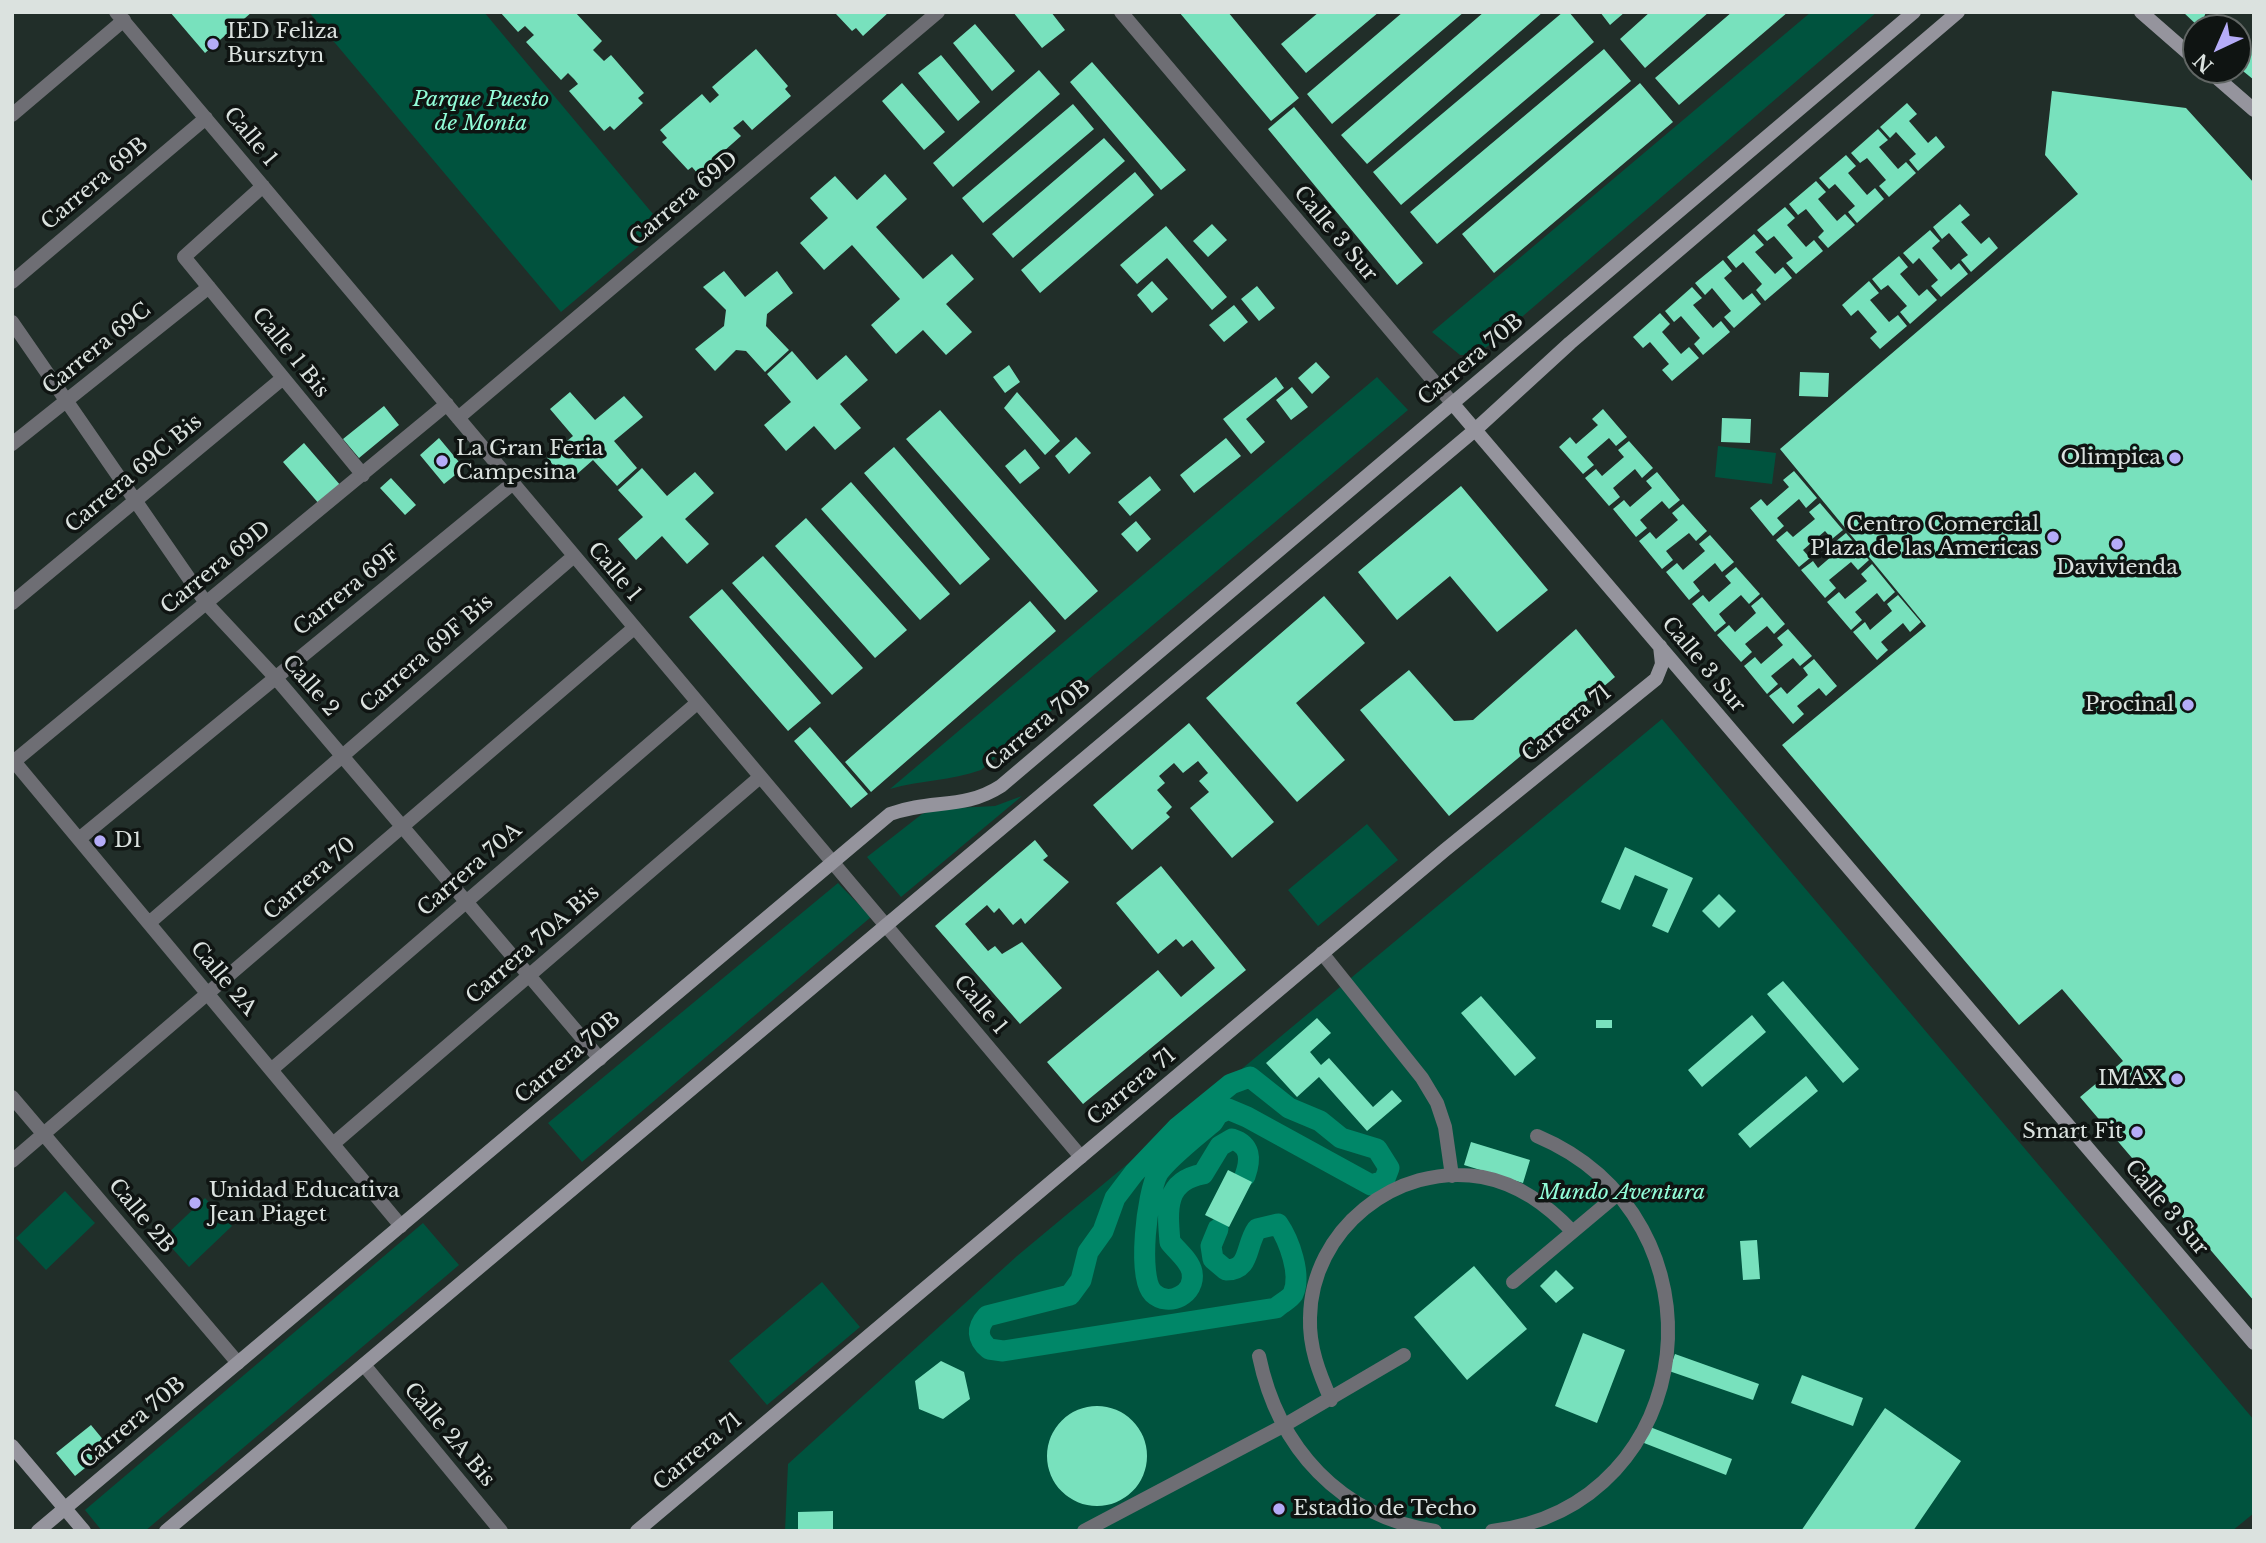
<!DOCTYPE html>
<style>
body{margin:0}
#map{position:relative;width:2266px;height:1543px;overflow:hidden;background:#212e29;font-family:"Libre Baskerville",serif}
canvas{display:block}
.frame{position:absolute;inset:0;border:14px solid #dbe2df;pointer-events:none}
.north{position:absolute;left:2182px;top:14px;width:70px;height:70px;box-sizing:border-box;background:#0f1412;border:2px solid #616664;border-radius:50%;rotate:224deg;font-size:19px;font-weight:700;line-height:28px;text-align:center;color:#dbe2df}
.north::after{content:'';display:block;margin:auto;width:24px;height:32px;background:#b5acf8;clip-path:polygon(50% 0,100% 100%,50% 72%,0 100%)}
</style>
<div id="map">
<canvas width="2266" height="1543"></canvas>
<div class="frame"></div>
<div class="north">N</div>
</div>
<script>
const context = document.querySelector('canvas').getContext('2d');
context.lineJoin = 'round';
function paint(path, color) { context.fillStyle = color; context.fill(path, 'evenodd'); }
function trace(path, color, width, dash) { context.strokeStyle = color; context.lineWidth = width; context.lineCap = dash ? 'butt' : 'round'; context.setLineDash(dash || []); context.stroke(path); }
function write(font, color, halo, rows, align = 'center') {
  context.font = font + ' "Libre Baskerville",serif'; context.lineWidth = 7; context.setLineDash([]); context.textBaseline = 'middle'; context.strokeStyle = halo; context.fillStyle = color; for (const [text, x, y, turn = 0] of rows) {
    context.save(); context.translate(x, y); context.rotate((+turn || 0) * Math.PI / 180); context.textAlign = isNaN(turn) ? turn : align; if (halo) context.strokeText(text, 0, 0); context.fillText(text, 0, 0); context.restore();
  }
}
const green = new Path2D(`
 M309,12H484L663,226L561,312Z
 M1811,12H1877L1488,346L1472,355H1460L1432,332Z
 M1377,377L1408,410L981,770C951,781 920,780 890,789Z
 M1718,446L1776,453L1772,484L1715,477Z
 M1662,719L2254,1420V1513L2232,1531H785L788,1464L1017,1256Z
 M1022,796L901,897L867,857L922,814L937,809L995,806Z
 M1367,824L1398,860L1318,926L1288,890Z
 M838,883L871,917L582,1162L548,1123Z
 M65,1191L95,1223L46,1270L16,1238Z
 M205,1198L232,1226L189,1267L163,1238Z
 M423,1223L459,1265L145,1531H102L85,1510Z
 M822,1282L860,1327L767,1405L729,1361Z`);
const canal = new Path2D(`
 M1218,1229L1211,1246L1213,1259L1226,1270C1251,1270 1245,1246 1257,1229L1278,1224C1289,1240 1302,1275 1293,1294C1289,1300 1281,1303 1276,1308L1003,1351L989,1349C977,1339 976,1328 987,1316L1070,1295L1081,1280L1088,1252L1103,1231L1115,1198L1134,1173L1177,1128L1231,1084L1250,1077L1289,1108L1320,1121L1341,1138L1377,1149L1389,1168L1384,1181L1371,1185L1247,1117L1228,1109L1218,1114L1213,1122C1199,1134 1168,1158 1158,1173C1147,1193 1137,1278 1153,1293C1169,1308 1196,1294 1192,1272C1190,1261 1177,1251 1170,1242C1167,1208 1165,1181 1203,1174L1220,1146L1232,1139C1251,1145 1251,1159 1245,1176`);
const building = new Path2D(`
 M170,12H252L205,53Z
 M500,12H575L602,41L593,50L604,61L611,55L644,93L638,98L643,103L614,130L610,126L604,131L569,91L578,84L574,79L568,73L561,80L526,42L534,35L525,26L518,32Z
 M838,12H889L863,36L856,28L852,31L836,14Z
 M1013,12H1051L1065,30L1042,48Z
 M1179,12H1228L1299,98L1271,121Z
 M1319,12H1379L1306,73L1281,44Z
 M1403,12H1464L1332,124L1307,94Z
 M1484,12H1543L1367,164L1341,135Z
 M1563,12H1569L1594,42L1401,205L1373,172Z
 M1600,12H1625L1610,25Z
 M1650,12H1709L1645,68L1620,39Z
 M1732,12H1788L1679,105L1655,78Z
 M2183,12H2206L2200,28Z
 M975,24L1015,71L992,91L953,43Z
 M2238,45L2254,49V80L2238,67Z
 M756,49L788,86L785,89L791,96L752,130L743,120L733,128L741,136L698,174L692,167L688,170L662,142L667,138L660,130L702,94L710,103L719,95L712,87Z
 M1604,49L1631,81L1437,244L1410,212Z
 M941,55L980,102L958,121L918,73Z
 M1092,62L1186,170L1161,190L1070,82Z
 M1039,70L1060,94L953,187L933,163Z
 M902,83L945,132L924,150L882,101Z
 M1640,83L1673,122L1494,273L1462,234Z
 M2052,91L2186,108L2254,183V1301L2080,1097L2123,1061L2062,989L2019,1025L1782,745L1926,626L1780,449L2078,194L2045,155Z
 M1907,103L1917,114L1909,121L1928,143L1936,136L1945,147L1918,171L1909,160L1916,154L1896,132L1890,138L1880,127Z
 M1073,104L1094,129L983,223L962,198Z
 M1294,107L1423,263L1397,285L1268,129Z
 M1878,129L1888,140L1879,147L1898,169L1906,162L1916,173L1889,197L1879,186L1886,180L1867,158L1860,163L1851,153Z
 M1104,138L1125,161L1013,258L992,234Z
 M1846,155L1856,166L1848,173L1867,195L1875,188L1884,199L1857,223L1848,212L1855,206L1835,184L1829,189L1819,178Z
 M1135,172L1154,195L1040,293L1021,270Z
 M885,174L907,199L876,227L923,279L952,254L974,279L946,304L972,332L946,355L923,330L896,354L871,325L900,299L852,245L824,270L800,243L828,218L810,198L835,176L857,200Z
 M1816,181L1826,192L1818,199L1837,221L1845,214L1855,225L1828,248L1818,237L1824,231L1806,209L1798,215L1789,204Z
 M1960,204L1970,215L1961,222L1981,244L1989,237L1998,248L1971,272L1961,260L1968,255L1949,233L1942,239L1933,227Z
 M1785,207L1795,218L1787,225L1806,247L1814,240L1823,251L1796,274L1786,263L1793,258L1774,236L1767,241L1757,230Z
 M1212,224L1227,240L1208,257L1193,241Z
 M1166,226L1227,297L1212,310L1167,258L1137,284L1120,265Z
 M1930,230L1940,241L1932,248L1951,270L1959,263L1968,274L1941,297L1931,286L1938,280L1919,258L1913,264L1903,253Z
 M1754,234L1764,245L1755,252L1775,274L1783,267L1792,278L1765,301L1756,290L1762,284L1743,262L1736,268L1727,257Z
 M1899,256L1908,267L1900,274L1919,296L1927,289L1937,300L1910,324L1900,312L1907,306L1888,285L1881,290L1872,279Z
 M1723,260L1732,271L1724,278L1743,300L1752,293L1761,304L1734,328L1724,317L1731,311L1712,288L1705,295L1695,283Z
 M724,271L745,297L777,271L793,293L767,314L766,326L789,350L765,372L746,351L736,350L715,371L695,349L724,326L726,310L703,287Z
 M1152,281L1168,299L1152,313L1137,295Z
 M1869,281L1879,293L1870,300L1889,322L1898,315L1907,326L1880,349L1870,338L1877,332L1858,310L1851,316L1842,305Z
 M1257,286L1275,308L1259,321L1241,299Z
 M1692,287L1702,298L1693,305L1713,328L1721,321L1730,332L1703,355L1694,344L1700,338L1681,316L1674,322L1665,311Z
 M1234,305L1248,322L1224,342L1209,325Z
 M1660,313L1670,324L1662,332L1681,354L1689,347L1699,358L1672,381L1662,370L1669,364L1650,342L1643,348L1633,337Z
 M792,351L817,380L846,355L868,380L840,404L861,428L835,450L814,426L786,451L764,425L791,402L767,374Z
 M1316,362L1330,377L1312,394L1298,378Z
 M1009,365L1020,382L1005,393L993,377Z
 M1800,372L1829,373L1828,397L1799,396Z
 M1276,377L1284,388L1246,419L1265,442L1251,454L1223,419Z
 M1292,387L1308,407L1291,420L1276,400Z
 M570,392L595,420L624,396L643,417L614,441L637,468L617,486L593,460L568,482L547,458L573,436L550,409Z
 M1017,392L1060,441L1045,455L1004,408Z
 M384,406L399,425L359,458L343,439Z
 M1603,409L1627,437L1616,446L1609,438L1587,457L1594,465L1583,474L1559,447L1570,437L1576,444L1598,425L1592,419Z
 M940,410L1098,591L1065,620L906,439Z
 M1722,418L1751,419L1750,443L1721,442Z
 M1076,437L1091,453L1069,474L1055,456Z
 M439,438L464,468L444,484L420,455Z
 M1226,438L1241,456L1194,493L1180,475Z
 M1629,441L1653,468L1642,478L1635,469L1613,488L1620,497L1609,506L1585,478L1596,469L1602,476L1624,457L1618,450Z
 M304,443L341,486L320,505L283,462Z
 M894,447L990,559L960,585L864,473Z
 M1025,449L1040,468L1020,484L1005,466Z
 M642,468L667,496L695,472L714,493L685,519L709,544L687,564L662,536L636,560L618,539L643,517L618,490Z
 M1794,471L1817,498L1806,508L1799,499L1777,518L1784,526L1773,536L1750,508L1761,499L1767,506L1789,487L1783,480Z
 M1657,472L1680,500L1669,509L1662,501L1640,520L1647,528L1636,537L1613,509L1624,500L1630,507L1652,488L1646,481Z
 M1150,476L1161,490L1130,516L1118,502Z
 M391,478L416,505L405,515L380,488Z
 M851,482L950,594L920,620L821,509Z
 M1461,486L1548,590L1497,632L1450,576L1397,620L1358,572Z
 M1820,503L1843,530L1832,539L1825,531L1803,550L1810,558L1799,567L1776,540L1787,531L1793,537L1815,519L1809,512Z
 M1683,504L1707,531L1696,541L1689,533L1666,551L1673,560L1662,569L1639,541L1650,532L1656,539L1678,520L1672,513Z
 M806,518L907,630L875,658L775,546Z
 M1136,521L1151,539L1137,552L1121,534Z
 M1846,533L1869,560L1858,570L1851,562L1829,580L1836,588L1825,598L1801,570L1813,561L1818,568L1840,549L1835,542Z
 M1710,535L1734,562L1722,572L1715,563L1693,582L1700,591L1689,600L1666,572L1677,563L1683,570L1705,551L1699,544Z
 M763,556L863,668L832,695L732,583Z
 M1872,564L1895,592L1884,602L1877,593L1855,612L1862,620L1851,630L1827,602L1839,592L1845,599L1867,581L1861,574Z
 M1736,567L1760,594L1749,604L1741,595L1719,614L1726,623L1715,632L1692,604L1703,595L1709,602L1731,583L1725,576Z
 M722,589L821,703L788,731L689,617Z
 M1898,595L1921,622L1910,632L1903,623L1881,642L1888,650L1877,660L1853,632L1865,622L1870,630L1892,611L1887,604Z
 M1324,596L1365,643L1296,703L1345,760L1297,802L1206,698Z
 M1762,597L1785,624L1774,634L1767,626L1745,644L1752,652L1741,662L1717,635L1729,625L1735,632L1756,613L1751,606Z
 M1030,601L1056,631L871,792L845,762Z
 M1576,629L1615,677L1449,816L1360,710L1409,670L1454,721L1473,720Z
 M1788,629L1812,656L1800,666L1793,658L1771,676L1778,684L1767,694L1744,666L1755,657L1761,664L1783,645L1777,638Z
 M1814,659L1837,686L1826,696L1819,688L1797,706L1804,714L1793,724L1769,696L1781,687L1787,694L1808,675L1803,668Z
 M1189,723L1274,822L1232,858L1190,808L1209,792L1199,781L1208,773L1198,761L1183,773L1174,763L1159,776L1165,783L1157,790L1172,807L1166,813L1170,817L1132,850L1093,805Z
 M810,727L868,794L851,808L794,741Z
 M1035,840L1048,856L1043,860L1069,882L1025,924L1021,918L1013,925L999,908L994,913L987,905L965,924L988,951L995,946L1002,954L1022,942L1062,988L1020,1024L935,926Z
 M1625,847L1693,878L1668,933L1652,926L1668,889L1635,875L1620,910L1601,902Z
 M1161,866L1246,970L1083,1104L1047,1062L1158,970L1181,997L1215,968L1192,940L1183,947L1176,939L1158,954L1116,903Z
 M1719,894L1736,911L1719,928L1702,911Z
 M1783,981L1859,1069L1843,1083L1767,994Z
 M1481,996L1536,1058L1515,1076L1461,1013Z
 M1752,1015L1766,1032L1702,1087L1688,1070Z
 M1317,1018L1331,1033L1310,1052L1321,1065L1329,1058L1373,1107L1392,1090L1402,1101L1367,1131L1319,1077L1297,1097L1266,1063Z
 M1596,1020H1612V1028H1596Z
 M1806,1076L1818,1091L1750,1148L1738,1134Z
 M1471,1142L1530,1160L1523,1183L1464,1165Z
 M1228,1170L1252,1182L1229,1227L1205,1215Z
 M1757,1240L1760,1279L1743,1280L1740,1241Z
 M1474,1266L1527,1329L1467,1380L1414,1317Z
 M1556,1270L1574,1288L1556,1303L1540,1286Z
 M1583,1333L1625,1350L1597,1423L1555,1406Z
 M1675,1354L1759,1384L1753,1400L1669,1371Z
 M941,1361L964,1372L970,1399L943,1419L919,1409L915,1381Z
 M1802,1375L1863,1398L1853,1426L1791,1403Z
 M1047 1456a50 50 0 1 1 100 0a50 50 0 1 1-100 0Z
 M1885,1408L1961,1461L1913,1531H1801Z
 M91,1425L110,1448L75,1476L56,1453Z
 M1650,1427L1732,1459L1726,1475L1644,1443Z
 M833,1511V1531H798V1512Z`);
const street = new Path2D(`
 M116,12L1081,1157
 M1121,12L1453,404
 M12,115L124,20
 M263,186L184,257L363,475
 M12,282L206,118
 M12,322L206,603L275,677L600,1059
 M458,418L938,12
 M12,444L209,287
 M12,603L283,378
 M12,759L401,1226
 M12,763L447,404
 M79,839L513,483
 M149,923L574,556
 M1322,953L1422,1078L1437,1103L1445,1127L1452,1176
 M271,1070L697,703
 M12,1097L238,1363
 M333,1144L760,777
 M12,1161L634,628
 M1513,1282L1619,1193
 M1259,1356C1278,1448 1340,1516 1435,1531
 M364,1365L501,1531
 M1331,1400C1319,1373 1309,1347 1310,1318C1311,1230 1396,1162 1482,1177C1519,1184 1547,1205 1572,1231
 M1084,1531L1283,1426L1404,1355
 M1492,1531C1702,1505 1733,1219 1537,1136`);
const secondary = new Path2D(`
 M2141,12L2196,60
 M2208,70L2254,110
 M1453,404L2254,1343
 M12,1446L84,1531
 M38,1531L890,814C931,799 964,810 1001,786L1914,12
 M166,1531L1475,430L1570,343L1958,12
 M637,1531L1445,850L1656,679L1662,664L1660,646`);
const markers = [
 [213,44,7,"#b5acf8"],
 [2175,458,7,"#b5acf8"],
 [442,461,7,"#b5acf8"],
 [2053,537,7,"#b5acf8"],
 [2117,544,7,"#b5acf8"],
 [2188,705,7,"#b5acf8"],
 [100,841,7,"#b5acf8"],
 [2177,1079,7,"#b5acf8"],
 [2137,1132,7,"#b5acf8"],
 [195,1203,7,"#b5acf8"],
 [1279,1509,7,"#b5acf8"]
];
const poiNames = [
 ["IED Feliza",227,32],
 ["Bursztyn",227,56],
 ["La Gran Feria",456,449],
 ["Campesina",456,473],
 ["Olimpica",2161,458,"right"],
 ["Centro Comercial",2039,525,"right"],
 ["Plaza de las Americas",2039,549,"right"],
 ["Davivienda",2117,568,"center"],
 ["Procinal",2174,705,"right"],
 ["D1",114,841],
 ["IMAX",2163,1079,"right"],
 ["Smart Fit",2123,1132,"right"],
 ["Unidad Educativa",209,1191],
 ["Jean Piaget",209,1215],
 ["Estadio de Techo",1293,1509]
];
const parkNames = [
 ["Parque Puesto",481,100],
 ["de Monta",481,124],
 ["Mundo Aventura",1622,1193]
];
const streetNames = [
 ["Calle 1",250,137,50],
 ["Carrera 69B",95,184,-40],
 ["Carrera 69D",684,199,-40],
 ["Calle 3 Sur",1335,234,50],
 ["Carrera 69C",97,349,-39],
 ["Calle 1 Bis",290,353,51],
 ["Carrera 70B",1471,360,-40],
 ["Carrera 69C Bis",134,474,-40],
 ["Carrera 69D",216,568,-39],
 ["Calle 1",614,572,50],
 ["Carrera 69F",347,591,-39],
 ["Carrera 69F Bis",427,654,-41],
 ["Calle 3 Sur",1703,665,50],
 ["Calle 2",310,686,49],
 ["Carrera 71",1567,724,-39],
 ["Carrera 70B",1038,726,-40],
 ["Carrera 70A",470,870,-41],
 ["Carrera 70",310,879,-41],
 ["Carrera 70A Bis",533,945,-41],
 ["Calle 2A",223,979,50],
 ["Calle 1",980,1005,50],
 ["Carrera 70B",568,1058,-40],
 ["Carrera 71",1132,1087,-40],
 ["Calle 3 Sur",2166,1208,50],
 ["Calle 2B",141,1216,50],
 ["Carrera 70B",133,1423,-40],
 ["Calle 2A Bis",449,1435,50],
 ["Carrera 71",698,1452,-40]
];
paint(green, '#00533e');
trace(canal, '#008768', 21);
paint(building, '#78e1bd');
trace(street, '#6e6e74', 14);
trace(secondary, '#95949d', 14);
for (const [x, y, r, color] of markers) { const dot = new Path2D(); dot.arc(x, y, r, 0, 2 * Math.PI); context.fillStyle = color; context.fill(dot); trace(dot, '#0f1412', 2.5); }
write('21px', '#dbe2df', '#0f1412', poiNames, 'left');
write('italic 21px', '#92fdd8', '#0f1412', parkNames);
write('21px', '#dbe2df', '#0f1412', streetNames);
</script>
